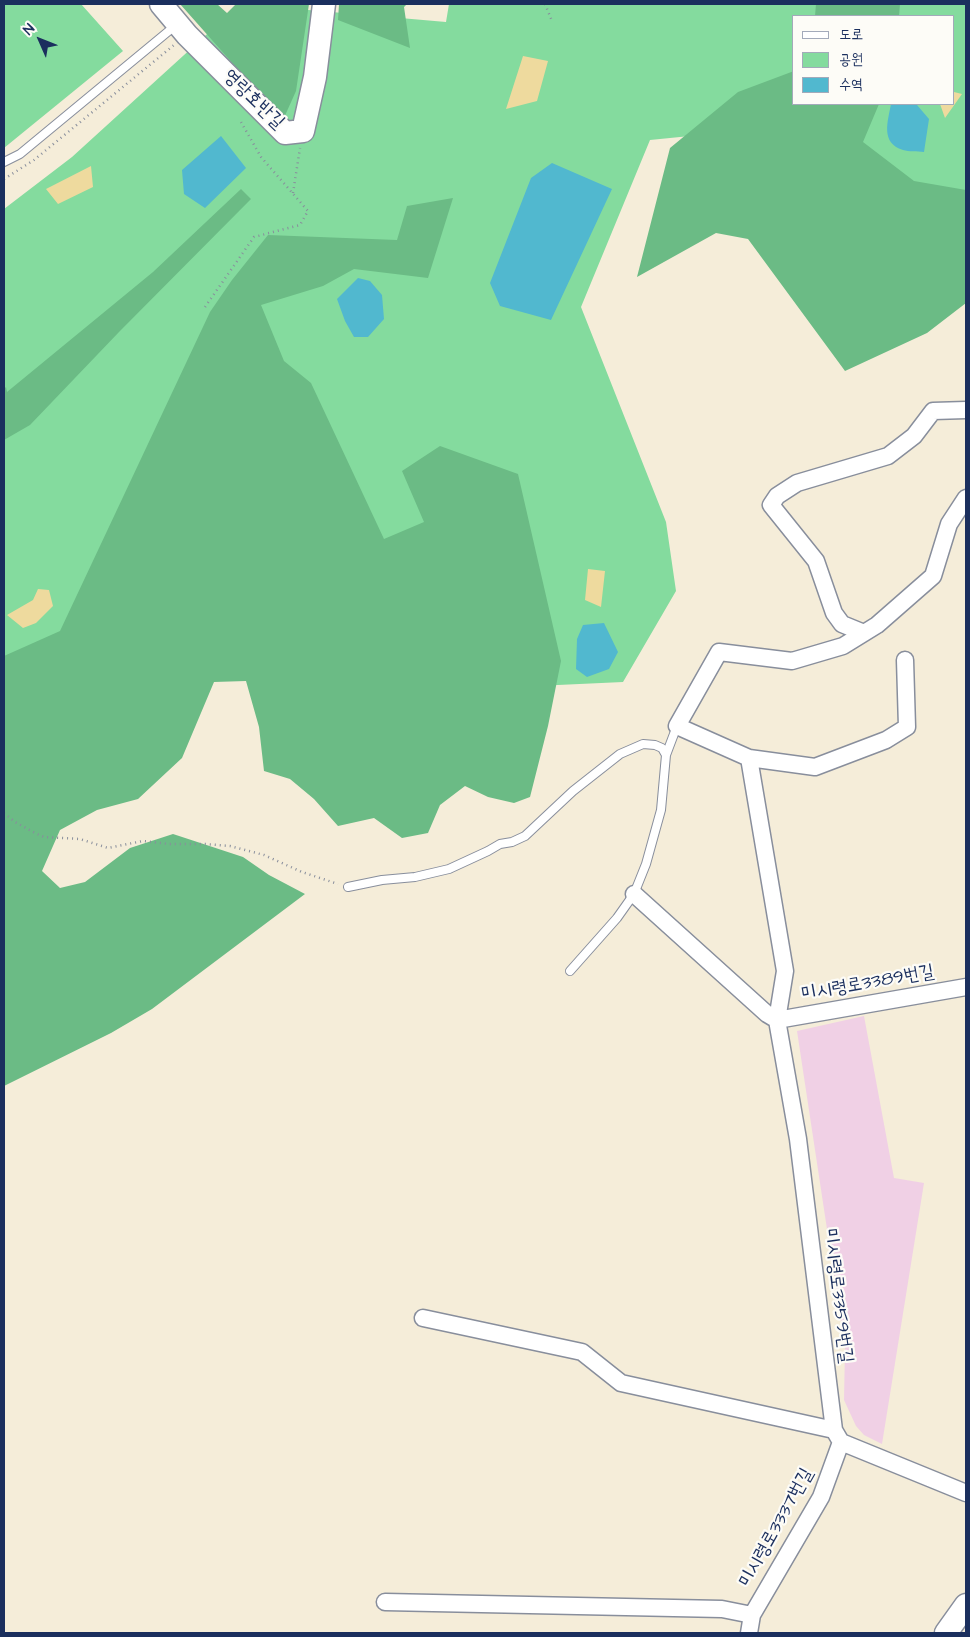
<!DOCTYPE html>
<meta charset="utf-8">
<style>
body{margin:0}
#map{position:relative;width:970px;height:1637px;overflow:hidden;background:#f5edd9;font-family:"Architects Daughter","Poor Story",sans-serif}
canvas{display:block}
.frame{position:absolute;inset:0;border:5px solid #1b2f5e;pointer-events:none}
.legend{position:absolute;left:792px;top:15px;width:162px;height:90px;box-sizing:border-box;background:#fdfcf7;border:1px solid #a3aaba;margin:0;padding:6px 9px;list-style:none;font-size:15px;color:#1b2f5e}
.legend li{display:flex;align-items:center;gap:10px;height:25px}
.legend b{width:25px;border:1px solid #a3aaba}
.north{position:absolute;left:15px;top:15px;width:50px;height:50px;-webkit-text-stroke:4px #fdfcf7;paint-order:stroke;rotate:314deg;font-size:14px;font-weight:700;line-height:20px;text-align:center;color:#1b2f5e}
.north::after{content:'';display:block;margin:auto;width:18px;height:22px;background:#1b2f5e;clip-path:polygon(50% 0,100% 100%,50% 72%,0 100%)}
</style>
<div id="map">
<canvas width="970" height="1637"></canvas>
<div class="frame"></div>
<ul class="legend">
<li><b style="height:6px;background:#fff"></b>도로</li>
<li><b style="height:14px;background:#84db9e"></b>공원</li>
<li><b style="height:14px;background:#51b8cf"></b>수역</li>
</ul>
<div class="north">N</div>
</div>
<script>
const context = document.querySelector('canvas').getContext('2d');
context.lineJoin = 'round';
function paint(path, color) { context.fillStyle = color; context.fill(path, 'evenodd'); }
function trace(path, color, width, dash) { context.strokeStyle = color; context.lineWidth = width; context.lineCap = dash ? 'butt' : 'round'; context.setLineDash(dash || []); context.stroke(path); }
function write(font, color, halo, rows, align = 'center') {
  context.font = font + ' "Architects Daughter","Poor Story",sans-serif'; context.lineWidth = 4.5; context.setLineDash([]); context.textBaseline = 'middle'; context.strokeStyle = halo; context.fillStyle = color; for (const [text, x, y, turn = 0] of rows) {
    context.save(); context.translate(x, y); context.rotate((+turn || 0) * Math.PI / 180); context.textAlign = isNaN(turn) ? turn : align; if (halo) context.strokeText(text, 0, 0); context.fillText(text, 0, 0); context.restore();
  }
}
const built = new Path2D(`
 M864,1016L894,1178L924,1183L882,1444L864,1435L856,1426L844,1400L845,1348L797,1031Z`);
const green = new Path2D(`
 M4,4H81L123,51L4,148Z
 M449,4H966V204L858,160L848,104H954V16H794V93L710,134L650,140L581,307L666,522L676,591L623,682L536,686L460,582L77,635L4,669V209L72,157L217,25L297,9L446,22Z`);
const forest = new Path2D(`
 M180,4H217L227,13L236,4H309L296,91L283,120Z
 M339,4H407L404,7L410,48L338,20Z
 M816,4H900L899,16H815Z
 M794,71V104H879L863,142L914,181L966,190V303L927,333L845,371L748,239L716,233L637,277L670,148L738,92Z
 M241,189L251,199L119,332L30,425L4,440V389L6,387L7,392L153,272Z
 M453,198L428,278L354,269L323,286L261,305L284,361L311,383L384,539L424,522L402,471L440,446L518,474L561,661L548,726L530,797L514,803L488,797L465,786L440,805L428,833L402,838L374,818L338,826L314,799L290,779L264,771L259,727L246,681L214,682L182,758L138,799L97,810L60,830L42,871L60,888L85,882L130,848L173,834L243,857L269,875L305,894L152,1009L111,1033L4,1086V656L60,631L210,312L232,280L268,235L397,240L407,206Z`);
const sand = new Path2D(`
 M523,56L548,61L537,101L506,109Z
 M954,92L962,94L945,118L940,104H954Z
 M91,166L93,187L58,204L46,189Z
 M588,569L605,571L601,607L585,600Z
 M38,589L49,590L53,606L36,623L23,628L7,615L33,600Z`);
const water = new Path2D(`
 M891,104L917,105L929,119L924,152C917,151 909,152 903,150C880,143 888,121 891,104Z
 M221,136L246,168L205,208L184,194L182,170Z
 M552,163L612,189L551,320L500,306L490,283L531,178Z
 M358,278L370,281L382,295L384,319L368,337H354L345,321L337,299Z
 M604,623L618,652L609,669L587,677L576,669L577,639L583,625Z`);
const path = new Path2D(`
 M545,4L552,21
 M4,179L34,160L174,45
 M293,193L300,148
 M205,307L254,237L300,225L308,211L261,157L241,122
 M4,813L15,822L37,834L44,837L80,839L108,848L143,841L169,844H205L230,846L264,855L302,872L338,884`);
const lane = new Path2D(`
 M4,162L20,154L176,25
 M348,887L382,880L415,877L449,869L488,851L500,844L512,842L525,836L573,791L620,754L643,744L655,745L662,748L666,755
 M570,971L617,918L634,894L646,864L661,810L666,755L677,726`);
const street = new Path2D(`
 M864,633L842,624L834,613L816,561L771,505L777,496L797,483L888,456L914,436L933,411L966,410
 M905,660L907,727L886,740L815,767L749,758L785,971L777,1020L798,1139L834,1430L841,1442L966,1493
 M749,758L677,726L719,652L792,661L843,646L877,625L933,576L949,524L966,498
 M634,894L767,1014L777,1020
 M777,1020L966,987
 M423,1318L582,1352L621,1383L834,1430
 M385,1602L722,1609L752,1615
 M749,1633L752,1615L821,1497L841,1442`);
const secondary = new Path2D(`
 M161,4L187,35L285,133L303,131L315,77L324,4
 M946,1633L966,1605`);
const streetNames = [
 ["영랑호반길",253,100,44],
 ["미시령로3389번길",868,984,-10],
 ["미시령로3359번길",837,1296,83],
 ["미시령로3337번길",777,1528,-61]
];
paint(built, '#f0d0e5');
paint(green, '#84db9e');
paint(forest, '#6bbb85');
paint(sand, '#eeda9e');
paint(water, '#51b8cf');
trace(lane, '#888e9c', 10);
trace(street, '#888e9c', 19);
trace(secondary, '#888e9c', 25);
trace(path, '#888e9c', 2.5, [1, 4]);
trace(lane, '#fff', 8);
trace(street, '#fff', 16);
trace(secondary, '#fff', 22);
write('19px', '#1b2f5e', '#fdfcf7', streetNames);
</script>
